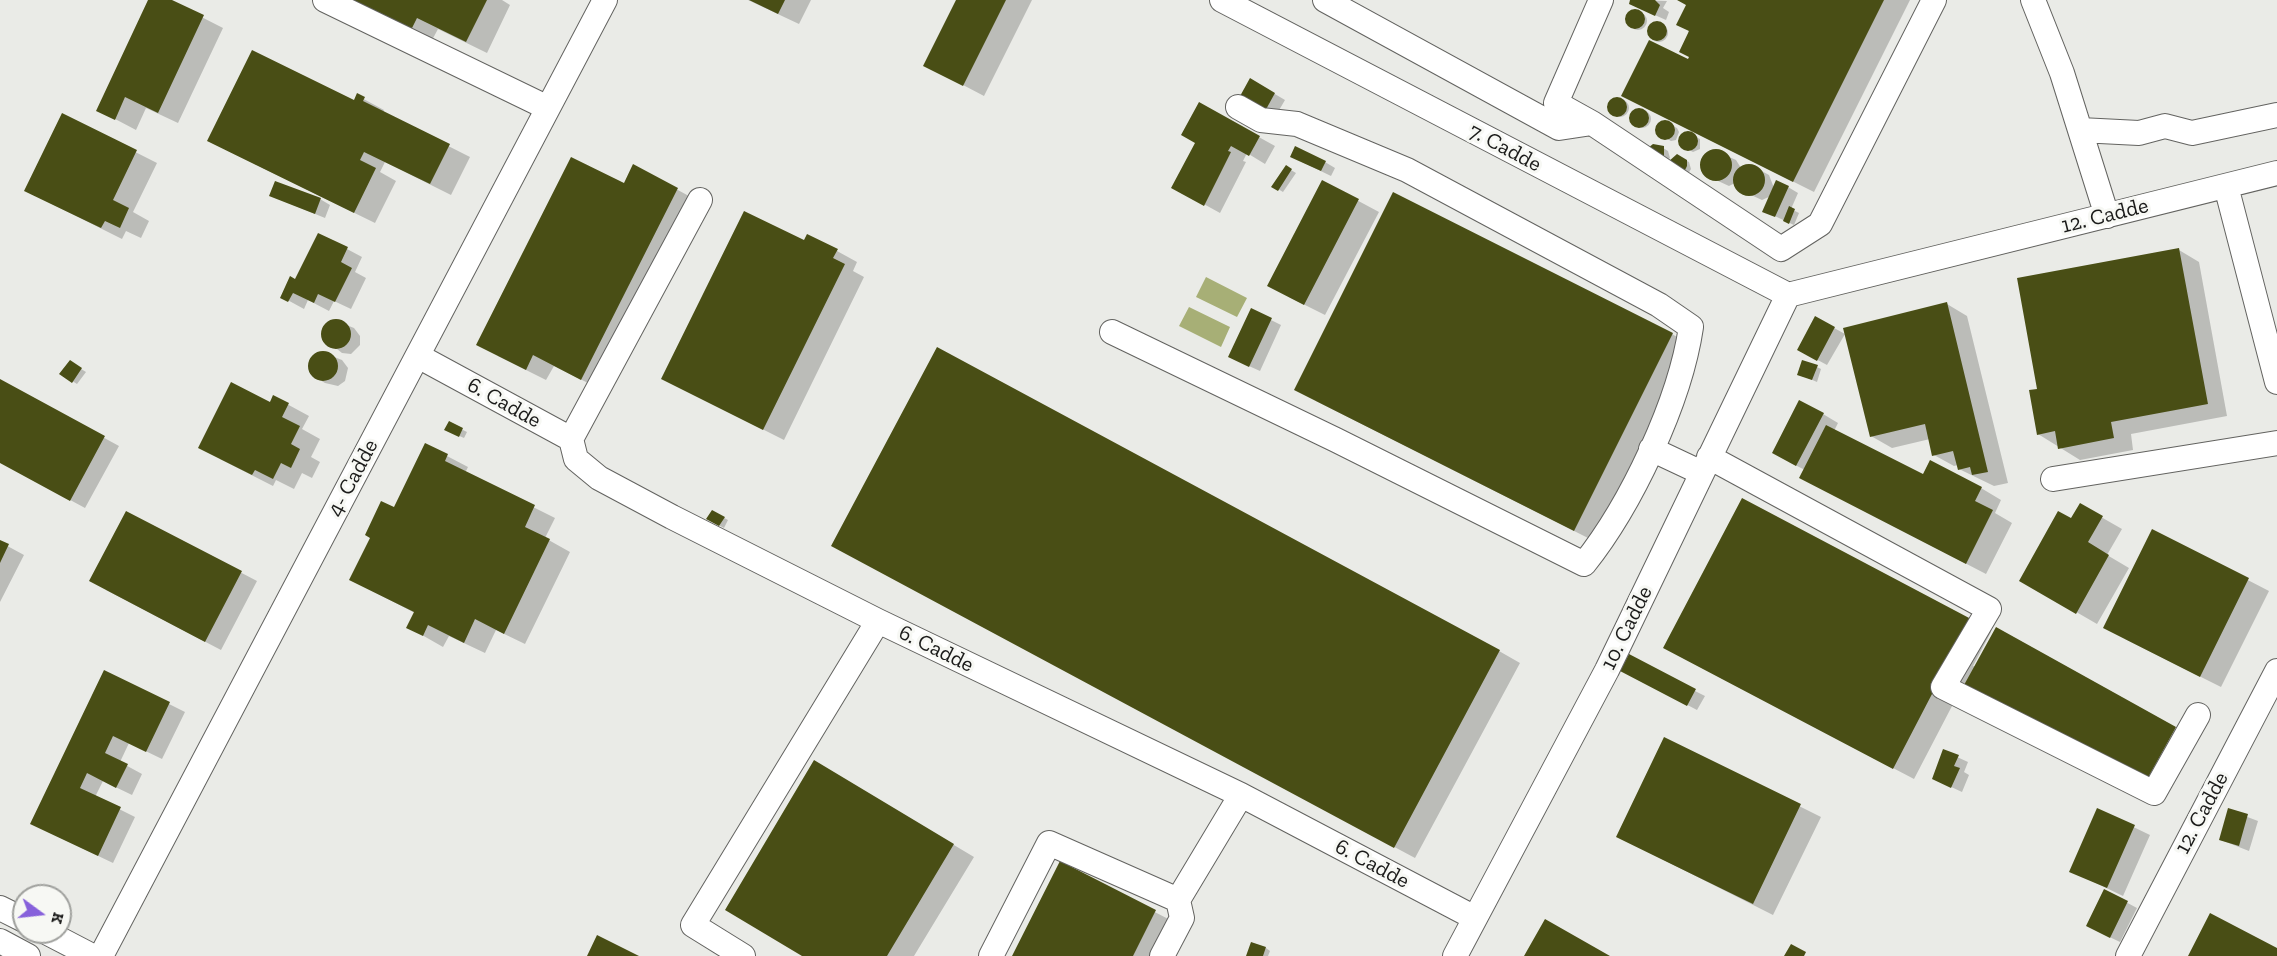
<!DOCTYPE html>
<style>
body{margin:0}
#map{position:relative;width:2277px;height:956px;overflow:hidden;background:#eaebe7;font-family:"Zilla Slab",serif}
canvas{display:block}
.north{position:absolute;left:12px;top:884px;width:60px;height:60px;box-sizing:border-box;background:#f7f8f4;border:2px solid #9fa09d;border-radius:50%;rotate:105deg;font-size:16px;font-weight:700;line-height:24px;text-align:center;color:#1b1b1a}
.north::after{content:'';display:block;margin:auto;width:21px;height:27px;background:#8761db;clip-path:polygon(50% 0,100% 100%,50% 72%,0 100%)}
</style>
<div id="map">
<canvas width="2277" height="956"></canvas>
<div class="north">K</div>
</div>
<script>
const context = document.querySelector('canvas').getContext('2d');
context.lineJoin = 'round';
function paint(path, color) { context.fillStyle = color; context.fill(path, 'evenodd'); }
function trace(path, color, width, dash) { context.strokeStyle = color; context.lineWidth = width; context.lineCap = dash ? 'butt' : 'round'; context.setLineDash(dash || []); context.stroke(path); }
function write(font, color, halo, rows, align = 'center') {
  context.font = font + ' "Zilla Slab",serif'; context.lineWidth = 6; context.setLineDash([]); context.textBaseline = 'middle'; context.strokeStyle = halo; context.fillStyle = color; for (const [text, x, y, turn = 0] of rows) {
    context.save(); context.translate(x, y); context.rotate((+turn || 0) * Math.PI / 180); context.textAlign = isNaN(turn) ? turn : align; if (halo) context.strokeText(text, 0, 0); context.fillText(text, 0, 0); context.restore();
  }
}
const water = new Path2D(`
 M1206,277L1247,298L1237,317L1196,297Z
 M1189,307L1230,327L1221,347L1179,326Z`);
const shadow = new Path2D(`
 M149,0H168L223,28L178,123L146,108L136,130L98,110Z
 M345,0H502L510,5L487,53L438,29L431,42Z
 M748,0H811L799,24Z
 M957,0H1032L984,96L925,65Z
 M1632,0L1667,1L1663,8L1669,12L1666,20L1630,4Z
 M1678,0H1910L1814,192L1644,107L1689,61L1688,5Z
 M1629 21a9 9 0 1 1 18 0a9 9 0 1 1-18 0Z
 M1650 33a9 9 0 1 1 18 0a9 9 0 1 1-18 0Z
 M1251,80L1285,100L1275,117L1241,97Z
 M358,96L384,110L383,113L470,157L451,195L385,162L380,172L396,181L375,223L230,152L355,102Z
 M1611 108a9 9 0 1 1 18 0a9 9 0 1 1-18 0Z
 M1199,104L1275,146L1265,164L1247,153L1243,161L1246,162L1220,213L1173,187L1197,143Z
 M1633 119a9 9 0 1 1 18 0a9 9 0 1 1-18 0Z
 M62,115L157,163L133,212L149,221L141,238L126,231L122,239L26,191Z
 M1664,122L1677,128L1679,132L1676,140L1671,141L1658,134L1660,123Z
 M1687,133L1700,139V149L1693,152L1683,147L1680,139Z
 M1663,148L1668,151L1670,158L1662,164Z
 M1716,151L1736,160L1741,168L1744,166L1758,169L1769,175L1774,188L1788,187L1798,193L1791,209L1799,213L1794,225L1764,211L1771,196L1762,200L1738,189L1735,183L1729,186L1705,175L1702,161L1707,154Z
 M1677,156L1689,162L1691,169L1688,174L1671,168L1673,158Z
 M1302,162H1325L1335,168L1331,176Z
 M634,166L698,201L602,390L554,366L546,380L498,356L624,185Z
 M1286,167L1296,173L1283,192L1273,186Z
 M1323,182L1379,212L1325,315L1289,297Z
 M271,196L320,199L330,205L325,218Z
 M805,242L837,251L857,262L853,271L864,277L784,440L663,379Z
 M347,249L362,257L355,272L366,278L351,309L334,301L329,311L308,300L304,309L282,297L296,281Z
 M2179,250L2199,262L2227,416L2131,434L2133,450L2080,460L2038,434V390Z
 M1947,304L1967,316L2008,483L1994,486L1959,469L1958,465L1954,466L1934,455L1930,439L1892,448L1871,436Z
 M1251,310L1281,325L1260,371L1240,362Z
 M1816,318L1845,334L1827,365L1799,350Z
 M334,320L354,328L360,336V345L351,354L342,353L322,337L325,325Z
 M1672,334L1692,346L1594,541L1316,401Z
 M321,352L342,360L348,368L345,381L338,386L325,383L315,377L310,370L313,357Z
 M70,362L86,372L77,384L61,374Z
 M1817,367L1821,369L1817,382L1803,376Z
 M0,381L119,446L85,508L0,462Z
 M274,397L309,416L302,429L320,439L311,457L320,462L312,478L302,473L294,489L276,480L273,486L220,459Z
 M1823,414L1838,423L1834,431L1923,476L1981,488L2001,500L1995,513L2012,523L1986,574L1801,478L1805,470L1789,462Z
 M449,423L467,432L464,438L446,430Z
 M426,445L468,467L465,473L555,518L545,538L570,552L525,644L496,630L485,653L449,636L443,647L408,627L415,613L351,580L395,509Z
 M2080,505L2122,529L2107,555L2129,568L2097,624L2021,580L2071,520Z
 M713,512L728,520L724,528L708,519Z
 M127,513L257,581L221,650L106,590Z
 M2153,531L2269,591L2221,687L2125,639Z
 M0,542L24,555L0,602Z
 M853,557L1499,651L1520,663L1415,858Z
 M1970,620L1991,632L1973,666L1976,667L1996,629L2196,740L2165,795L1964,683L1914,779L1685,659Z
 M105,672L185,712L162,759L129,743L120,762L142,774L132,795L103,781L95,797L135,817L113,863L48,832Z
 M1632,676L1695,691L1705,696L1697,710Z
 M1665,739L1821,817L1773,915L1618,837Z
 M1944,751L1968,762L1964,772L1969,775L1962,792L1934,779Z
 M835,774L974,857L914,956H804Z
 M2098,810L2150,835L2123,896L2071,871Z
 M2229,810L2258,821L2249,851L2221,840Z
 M1060,863L1176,923L1159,956H1014Z
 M2105,891L2137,908L2120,942L2097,931Z
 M1266,948L1270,951L1268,956H1248Z`);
const building = new Path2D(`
 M148,0H172L204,15L158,113L125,97L115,120L96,111Z
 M346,0H487L466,42L417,18L410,32Z
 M749,0H785L778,14Z
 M956,0H1006L963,86L923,66Z
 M1630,0H1655L1660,5L1655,16L1629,4Z
 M1677,0H1884L1793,182L1621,96L1649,40L1688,59L1689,57L1679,52L1689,31L1676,25L1686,5Z
 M1625 19a10 10 0 1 1 20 0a10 10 0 1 1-20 0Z
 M1647 31a10 10 0 1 1 20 0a10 10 0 1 1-20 0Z
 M252,50L354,100L357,93L365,97L363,101L450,144L430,184L364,152L360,160L376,168L354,213L207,141Z
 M1250,78L1275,93L1264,113L1239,98Z
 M1607 107a10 10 0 1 1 20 0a10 10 0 1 1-20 0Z
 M1199,102L1260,136L1249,156L1231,146L1228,151L1231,152L1204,206L1171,188L1195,143L1181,135Z
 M1629 118a10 10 0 1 1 20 0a10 10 0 1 1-20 0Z
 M62,113L137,150L113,200L129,208L120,228L105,221L101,228L24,191Z
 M1655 130a10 10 0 1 1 20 0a10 10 0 1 1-20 0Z
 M1678 141a10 10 0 1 1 20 0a10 10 0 1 1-20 0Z
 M1653,144L1664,146V158L1648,148Z
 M1295,146L1326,161L1321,171L1290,157Z
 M1700 165a16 16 0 1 1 32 0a16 16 0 1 1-32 0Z
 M1677,154L1687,160V166L1684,172L1668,162Z
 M571,157L624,183L633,164L678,188L581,380L533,355L526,370L476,345Z
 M1733 180a16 16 0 1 1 32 0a16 16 0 1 1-32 0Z
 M1286,165L1292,169L1278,191L1271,187Z
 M1322,180L1359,199L1304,305L1267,286Z
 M1776,180L1789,186L1775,217L1762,212Z
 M275,181L321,198L315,214L269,196Z
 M1393,192L1673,333L1574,531L1294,390Z
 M1789,206L1795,209L1789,224L1783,221Z
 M744,211L804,240L807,234L838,249L833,258L845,264L763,430L661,379Z
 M318,233L348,247L341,262L352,268L335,302L318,294L314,303L293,293L288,302L280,298L290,276L295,279Z
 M2179,248L2208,404L2111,422L2114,438L2058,449L2055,431L2037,435L2029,390L2037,389L2017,278Z
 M1947,302L1988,472L1972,475L1970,467L1958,470L1953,451L1932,456L1925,424L1870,437L1843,328Z
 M1251,308L1272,318L1249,367L1228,357Z
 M1815,316L1835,327L1817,361L1797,350Z
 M321 334a15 15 0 1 1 30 0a15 15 0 1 1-30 0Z
 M937,347L1500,650L1394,848L831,546Z
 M308 366a15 15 0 1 1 30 0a15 15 0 1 1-30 0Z
 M70,360L82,368L72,383L59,374Z
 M1802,360L1818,365L1812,380L1797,375Z
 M0,379L105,436L70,501L0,463Z
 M231,382L270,402L273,395L289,403L282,417L300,426L291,444L300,449L291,468L281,463L273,479L255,470L252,475L198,448Z
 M1799,400L1824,413L1796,466L1772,453Z
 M449,421L463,428L459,437L444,430Z
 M1826,425L1923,474L1930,460L1982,487L1975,501L1993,510L1966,564L1799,478Z
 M425,443L448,454L445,461L535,505L525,527L550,539L504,634L475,619L464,643L428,625L423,636L406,628L414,612L349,580L370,538L365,535L381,501L394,507Z
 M1742,498L1971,619L1893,769L1663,648Z
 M2080,503L2103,516L2088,542L2109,555L2076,614L2019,581L2058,511L2071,518Z
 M712,510L725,517L719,526L706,519Z
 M126,511L242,571L205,642L89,581Z
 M2152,529L2249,578L2200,677L2103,628Z
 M0,540L9,544L0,563Z
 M1996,627L2176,727L2144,785L1964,685Z
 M1629,654L1696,689L1687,706L1620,671Z
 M104,670L170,702L146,752L113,736L105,753L128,764L116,788L87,773L80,788L121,807L98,856L30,824Z
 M1664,737L1801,804L1753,904L1616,837Z
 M1943,749L1959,755L1954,766L1960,768L1951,788L1932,779Z
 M814,760L954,844L887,956H802L725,910Z
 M2097,808L2135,825L2107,888L2069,872Z
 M2228,808L2248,814L2239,846L2219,840Z
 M1060,861L1156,910L1133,956H1012Z
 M2104,889L2128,901L2110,938L2086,926Z
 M2210,913L2277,948V956H2188Z
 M1545,919L1610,956H1524Z
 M597,935L639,956H587Z
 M1251,942L1266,947L1263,956H1246Z
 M1791,944L1806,952L1804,956H1784Z`);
const minor = new Path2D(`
 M325,0L548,108
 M1222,0L1788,295
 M1325,0L1559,128L1592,123
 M1601,0L1556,103L1592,123L1781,249L1820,224L1934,0
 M2033,0L2062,73L2107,216
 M2080,130L2139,133L2165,126L2192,133L2277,115
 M2226,186L2277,382
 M1788,295L2277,173
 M1112,332L1336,440L1584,564C1631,505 1680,402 1691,327L1659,305L1407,170L1297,124L1261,120L1238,107
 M418,356L571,439L576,459L599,478L672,517L878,621L1241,795L1475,918
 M571,439L700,200
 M1651,449L1702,473
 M1709,457L1989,609L1943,687L2154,793L2198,715
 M2053,479L2277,443
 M0,908L24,920
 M46,932L92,956
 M0,941L28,956
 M101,956L605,0
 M743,956L693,925L878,621
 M991,956L1049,843L1178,900
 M1162,956L1182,918L1178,900L1241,795
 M1455,956L1607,670L1788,295
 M2128,956L2277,671`);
const streetNames = [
 ["7. Cadde",1505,148,28],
 ["12. Cadde",2105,216,-14],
 ["6. Cadde",504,403,29],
 ["4- Cadde",353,478,-62],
 ["10. Cadde",1627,628,-64],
 ["6. Cadde",936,649,26],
 ["12. Cadde",2202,813,-62],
 ["6. Cadde",1372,864,28]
];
paint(water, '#a7af76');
paint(shadow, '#0003');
paint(building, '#494e15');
trace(minor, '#636360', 26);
trace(minor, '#fff', 24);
write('22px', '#1b1b1a', '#f7f8f4', streetNames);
</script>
